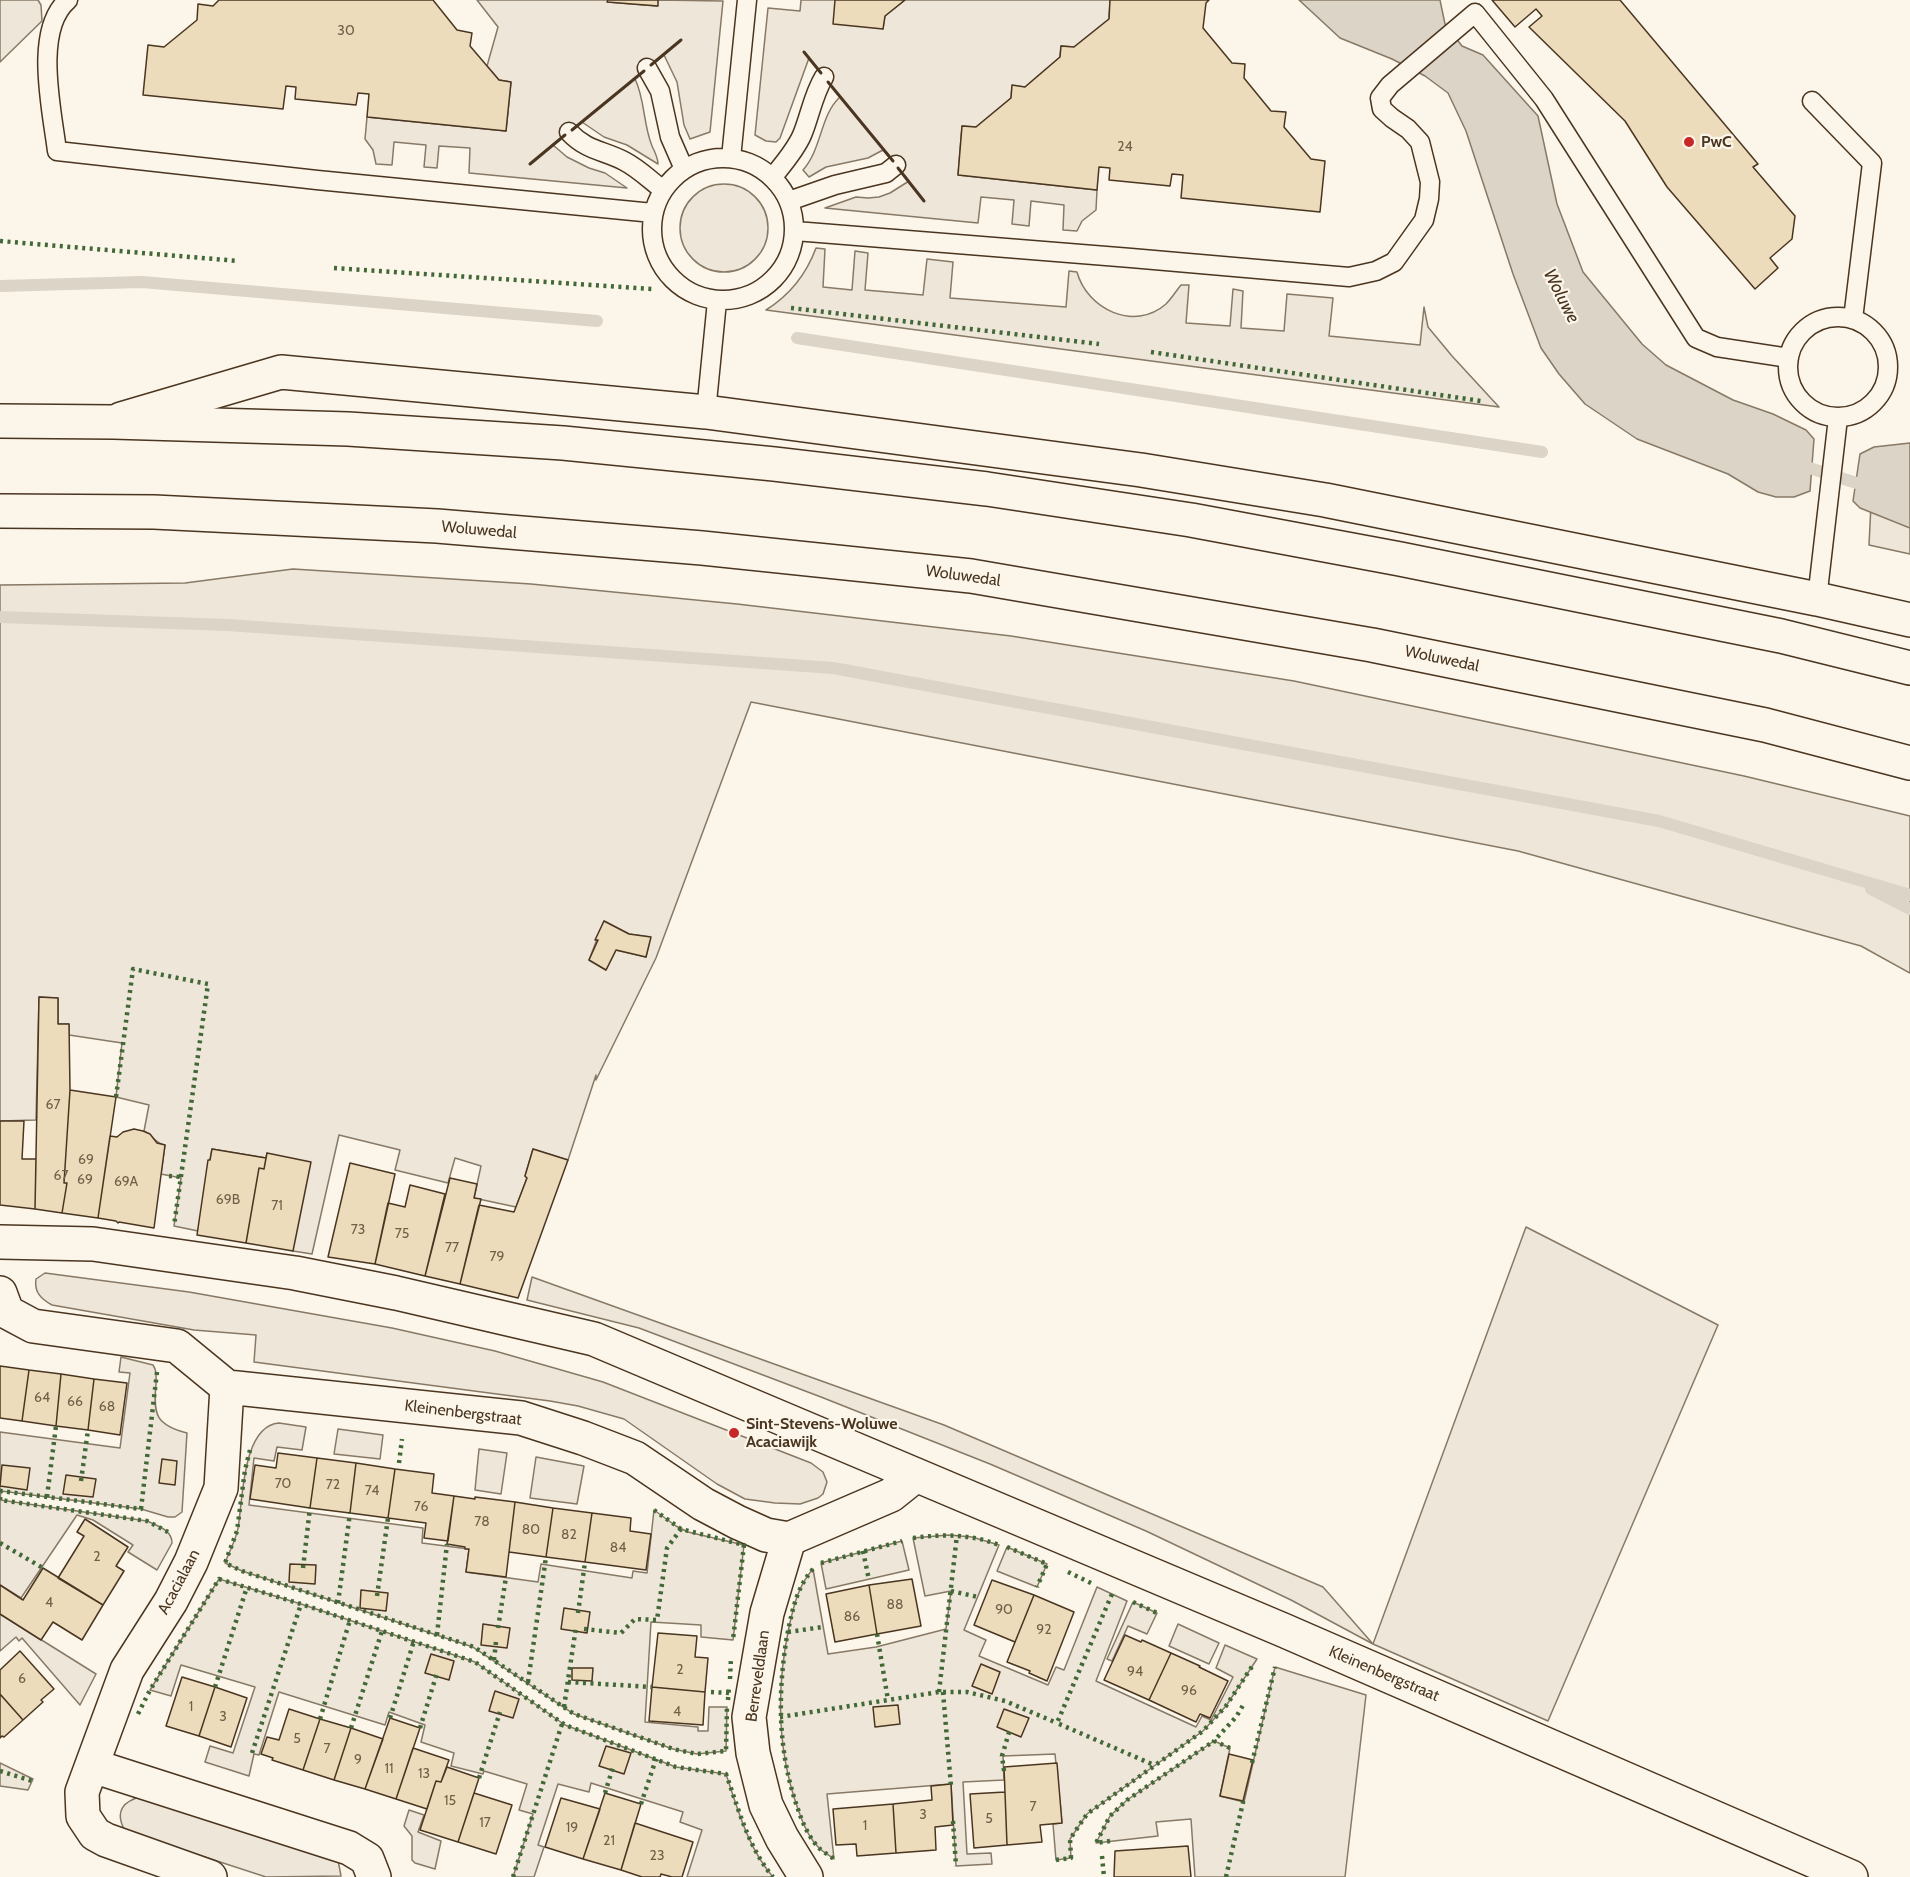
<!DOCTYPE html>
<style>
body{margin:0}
canvas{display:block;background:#fbf6e9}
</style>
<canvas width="1910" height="1877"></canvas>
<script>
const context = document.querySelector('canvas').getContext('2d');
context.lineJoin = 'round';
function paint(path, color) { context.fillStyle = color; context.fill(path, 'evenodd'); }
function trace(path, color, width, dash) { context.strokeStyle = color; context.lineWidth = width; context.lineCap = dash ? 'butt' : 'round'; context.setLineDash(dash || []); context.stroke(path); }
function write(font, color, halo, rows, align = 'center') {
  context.font = font + ' Cabin,sans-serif'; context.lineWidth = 4.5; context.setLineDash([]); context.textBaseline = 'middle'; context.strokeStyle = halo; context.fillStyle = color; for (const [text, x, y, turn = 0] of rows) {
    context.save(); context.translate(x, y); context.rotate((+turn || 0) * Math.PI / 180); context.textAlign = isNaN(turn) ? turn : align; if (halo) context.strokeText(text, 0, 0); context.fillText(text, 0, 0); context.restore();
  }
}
const green = new Path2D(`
 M0,0H38L41,5L42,21L0,62Z
 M477,0H608V2L657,6L658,0L723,1L710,132L690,139L684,125L677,82L664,55L635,79C645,99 643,124 652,146C655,152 658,158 658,164L627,145L604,137L582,122L553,145L567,157L589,168L605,173L627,188L469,173L470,148L439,146L437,168L424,167L426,145L394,142L392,165L376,164L373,150L365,139L367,117L506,131L511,82L499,80L487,66L498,27Z
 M801,0H835L883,29L885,16L905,0H1110L1109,19L1074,47L1061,46L1060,57L1025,87L1012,86L1011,98L976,127L962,126L958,175L1097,190L1096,210L1082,221L1077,231L1063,230L1064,205L1031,201L1029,226L1012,224L1014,200L981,197L978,223L825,208L856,197L868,198L879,197L890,193L909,181L883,150L868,158L826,167L809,177L803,170C822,149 820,115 840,97L809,58L780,138L776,142L766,141L755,135L768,8L800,11Z
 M680 228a44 44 0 1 1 88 0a44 44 0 1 1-88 0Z
 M816,248L825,249L823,287L852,290L855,251L868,253L865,290L923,295L927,259L953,262L950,298L1066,307L1069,271L1077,272C1087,309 1134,332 1166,304C1172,298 1176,291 1181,285H1189L1186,323L1230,326L1233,289L1243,291L1241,328L1284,331L1287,294L1333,298L1329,336L1420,345L1424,307L1428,327L1452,356L1499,407L766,310C790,295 806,275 816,248Z
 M1873,464L1910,475V554L1869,545Z
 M293,569L531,584L737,604L1011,636L1294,681L1744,776L1910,816V973L1861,946L1518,851L751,702L656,958L596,1080V1075L568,1160L533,1149L525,1176L527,1178L516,1207L474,1198L481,1166L455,1158L448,1183L395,1170L400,1150L339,1135L312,1254L293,1251L267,1153L266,1158L212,1149L198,1231L174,1226L181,1178L161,1174L165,1145C154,1143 154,1136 144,1131L149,1105L116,1097L122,1043L69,1035V1024H58V998L39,997L36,1120L0,1121V585L185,583ZM604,921L629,934L650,937L646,957L616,950L606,970L589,960Z
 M1526,1227L1718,1325L1548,1721L1373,1644L1291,1600L1146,1531L990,1464L821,1397L639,1328L527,1300L532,1277L944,1425L1323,1587L1373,1644Z
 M45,1273L189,1292L392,1328L495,1351L603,1382L811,1463L823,1472L827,1482L823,1494L818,1498L800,1504L775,1503L745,1499L717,1484L624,1419L578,1406L550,1401L254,1362L256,1335L194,1330L52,1305C41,1299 34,1292 36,1279Z
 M121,1357L153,1365C157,1371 156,1376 156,1384C153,1415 156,1425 187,1433L182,1512L175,1517H168L141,1509L1,1491L0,1500L147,1521C158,1526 172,1530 172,1543L157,1570L128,1552L133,1545L93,1520L77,1515L21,1598L0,1585V1432L120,1448L130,1373L119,1372Z
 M279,1423L306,1427L302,1450L277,1447L274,1461L254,1458L249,1505L423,1528L422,1543L469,1549L466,1572L538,1582L541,1564L632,1578L633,1571L647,1573L654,1510L676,1526L688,1532L744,1545L733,1640L701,1637V1625L651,1622L645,1722L698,1727V1731H708L709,1707H727L726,1751L697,1754L673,1749L574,1714L473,1647L242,1571L225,1563C229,1552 236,1540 238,1528C243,1500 242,1426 279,1423Z
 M338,1429L383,1435L380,1459L334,1454Z
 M479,1449L507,1453L501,1494L475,1490Z
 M536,1457L584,1466L577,1504L530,1498Z
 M948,1535L972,1537L999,1545L964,1630L986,1640L979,1656L1048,1685L1056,1667L1064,1670L1097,1587L1127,1601L1096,1681L1196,1727L1202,1716L1211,1720L1233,1677L1216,1668L1225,1645L1257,1659L1226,1706L1203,1731L1087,1814L1070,1839L1071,1858L1056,1860L1053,1824L1062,1823L1055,1754L1003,1756L1004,1780L963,1782L967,1854L991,1853L992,1864L956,1866L951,1784L827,1794L834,1859C829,1855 823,1852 819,1848C810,1839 803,1824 799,1812C777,1752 776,1689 789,1627C794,1605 798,1586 813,1569L828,1654L876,1647L946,1629L951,1591L925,1596L913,1538Z
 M902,1541L909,1570L826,1589L821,1563Z
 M1007,1547L1047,1564L1037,1587L997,1571Z
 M219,1579L301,1604L475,1662L565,1725L676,1767L726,1774C738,1810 748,1848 773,1877H687L702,1830L680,1822L683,1812L591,1783L589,1792L558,1784L538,1845L544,1847L534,1877H513L533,1814L519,1810L527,1784L484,1771L483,1774L451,1766L454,1753L421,1742L425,1725L389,1712L385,1725L279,1692L259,1755L254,1754L249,1776L205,1762L210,1746L233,1753L255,1687L181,1665L171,1696L150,1690Z
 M1133,1602L1157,1613L1147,1634L1128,1626L1112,1661L1107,1659Z
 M0,1614L96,1674L80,1705L22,1638L19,1641L16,1637L0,1651Z
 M1178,1624L1219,1643L1209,1664L1169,1646Z
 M1275,1667L1366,1695L1345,1877H1195L1191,1819L1156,1822L1158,1836L1096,1843L1110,1816L1127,1800L1214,1741L1230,1748L1220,1796L1244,1802Z
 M0,1763L33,1779L28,1790L0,1786Z
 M143,1796L338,1860L341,1876L266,1877L125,1831C114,1811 123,1801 143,1796Z
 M409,1810L424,1815L418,1832L441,1841L435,1869L415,1863L412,1860V1836L404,1826Z`);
const water = new Path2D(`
 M1299,0H1440L1445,24L1462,46L1483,55L1538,116L1557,204L1583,272L1642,344L1666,365L1733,400L1773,414L1806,430L1814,439L1810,491L1794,497H1776L1758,492L1728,474L1637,439L1585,404L1559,374L1541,348L1513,274L1466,131L1448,93L1425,76L1392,59L1340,38Z
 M1910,443V528L1860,508L1853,501L1860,454L1874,447Z`);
const stream = new Path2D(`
 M0,286L142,282L597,321
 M797,338L1542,452
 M1797,464L1869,487
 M0,617L228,625L833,668L1659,821L1910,895
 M1871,889L1910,909`);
const building = new Path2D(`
 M219,0H433L457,30L472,33L470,46L499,80L511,82L506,131L367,117L369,94L358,93L356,105L295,99L296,87L286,86L283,109L143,95L148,45L164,47L197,20L198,4L213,6Z
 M608,0H658V6L607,2Z
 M835,0H905L885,16L883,29L833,24Z
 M1110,0H1209L1206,3L1203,28L1232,63L1245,64L1244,78L1271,111L1286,112L1284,127L1311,159L1325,161L1320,212L1181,198L1183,175L1172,174L1170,186L1109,180L1110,168L1099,167L1097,190L958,175L962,126L976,127L1011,98L1012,85L1025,87L1060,57L1061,46L1074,47L1109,19Z
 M1492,0H1620L1758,164L1753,167L1795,216L1792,239L1770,258L1778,268L1755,289L1667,187L1625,121L1529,27L1542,16L1536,9L1515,27Z
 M604,921L629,934L651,937L646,957L616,950L606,970L589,960L598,940H595Z
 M39,997L58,998V1024H69L70,1090L64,1183H67L62,1213L35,1209Z
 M70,1090L116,1097L98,1218L62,1213L67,1183H64Z
 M0,1121H24L22,1159H36L35,1209L0,1205Z
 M134,1129L143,1131L150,1134L157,1143L165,1145L154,1228L119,1222L118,1223L116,1221L98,1218L110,1136L117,1137L123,1132Z
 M212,1149L266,1158L264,1169L259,1168L246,1243L197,1235L208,1160H210Z
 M533,1149L568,1160L518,1298L460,1284L479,1205L514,1212L527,1178L525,1176Z
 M267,1153L311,1162L293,1251L246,1243L259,1168L264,1169Z
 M350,1163L395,1174L375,1264L328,1257Z
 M450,1178L477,1184L474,1198L481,1199L460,1284L425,1276Z
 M410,1185L445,1194L425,1276L375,1264L388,1203L405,1207Z
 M0,1366L29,1370L22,1421L0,1418Z
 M29,1370L61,1374L56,1426L22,1421Z
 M61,1374L94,1379L88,1430L56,1426Z
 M94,1379L127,1383L120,1435L88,1430Z
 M278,1453L317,1458L310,1508L250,1499L255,1465L276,1468Z
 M317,1458L356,1463L350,1513L310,1508Z
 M162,1459L177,1461L175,1485L159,1483Z
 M356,1463L395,1469L388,1518L350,1513Z
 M2,1465L30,1468L27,1490L0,1486Z
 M395,1469L434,1474L432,1493L454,1496L448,1541L424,1538L426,1523L388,1518Z
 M66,1475L96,1479L93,1497L63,1494Z
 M454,1496L475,1499V1497L515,1502L506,1577L466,1572L469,1549H465V1547L447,1544Z
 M515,1502L553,1508L546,1557L509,1552Z
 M553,1508L592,1513L585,1562L546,1557Z
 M592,1513L631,1518L630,1531L651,1534L646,1570L585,1562Z
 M85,1519L128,1547L116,1566L124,1571L103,1605L58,1578L84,1536L77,1532Z
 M290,1564L316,1565L315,1584L289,1582Z
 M43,1568L103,1605L82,1640L53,1622L41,1640L0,1614V1585L23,1600Z
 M912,1579L921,1626L877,1634L869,1585Z
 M992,1580L1034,1595L1015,1642L974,1625Z
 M869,1585L877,1634L835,1642L826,1594Z
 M361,1590L388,1593L386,1611L360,1608Z
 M1034,1595L1074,1612L1047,1681L1029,1673L1030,1671L1007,1662Z
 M564,1608L590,1612L587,1633L561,1629Z
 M483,1624L510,1628L507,1648L481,1645Z
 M658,1633L697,1636L695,1657L708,1658L705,1692L652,1687Z
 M1125,1635L1141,1642L1142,1640L1171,1653L1149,1700L1104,1680Z
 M20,1651L54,1689L41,1700L43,1702L23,1720L0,1694V1670Z
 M1171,1653L1200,1666L1199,1667L1228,1681L1210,1718L1200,1714L1196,1722L1149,1700Z
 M431,1654L454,1661L449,1680L425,1673Z
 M981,1664L1000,1672L992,1694L972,1686Z
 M572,1668H593L592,1681L572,1680Z
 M182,1677L215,1687L199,1736L166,1726Z
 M215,1687L247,1698L231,1747L199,1736Z
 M652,1687L705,1692L703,1725L649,1721Z
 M495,1691L519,1699L513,1718L489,1711Z
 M0,1694L23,1720L4,1737L2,1736L0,1738Z
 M898,1705L900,1724L875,1727L873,1707Z
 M289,1709L320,1719L303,1770L272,1760L273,1758L261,1754L267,1737L279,1740Z
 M1004,1709L1029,1718L1021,1737L997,1727Z
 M390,1718L420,1728L396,1799L365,1789Z
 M320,1719L351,1728L334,1780L303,1770Z
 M351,1728L383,1739L365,1789L334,1780Z
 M606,1746L631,1753L624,1774L599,1766Z
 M413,1748L449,1760L441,1782L436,1781L427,1809L396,1799Z
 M1229,1754L1253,1760L1243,1801L1220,1796Z
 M1057,1763L1062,1823L1040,1825L1042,1842L1007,1845L1004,1767Z
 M447,1767L479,1778L458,1842L420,1830L436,1781L441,1782Z
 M951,1784L953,1825L935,1827L936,1850L896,1853L893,1804L932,1800L931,1786Z
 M1005,1792L1007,1845L974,1848L970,1794Z
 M474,1793L512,1805L496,1854L458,1842Z
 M605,1793L641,1804L621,1870L583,1859Z
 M561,1798L600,1809L583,1859L545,1847Z
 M893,1804L896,1853L857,1856L856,1844L836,1845L833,1809Z
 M635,1823L693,1842L682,1877H672L661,1874L660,1877H642L621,1870Z
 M1188,1846L1191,1877H1114L1115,1851Z`);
const lane = new Path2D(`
 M68,0C33,30 52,110 57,151L317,180L653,213
 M647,68L660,91L670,137L684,169
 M1812,101L1872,163L1853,319
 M569,132C587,151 603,150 624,161C638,168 650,180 663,190
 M652 229a71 71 0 1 1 142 0a71 71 0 1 1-142 0Z
 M731,158L747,0
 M772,178C783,164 795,151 802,135C810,116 813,95 824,77
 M789,201L835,185L886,173L896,165
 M795,231L1131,258L1349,277L1376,271L1394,262L1424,220L1429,199L1430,182L1420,142L1408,129L1392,118L1382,109L1380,98L1390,85L1475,13L1544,99L1696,338L1717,347L1789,358
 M1788 367a50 50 0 1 1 100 0a50 50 0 1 1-100 0Z
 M706,412L717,301
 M1817,599L1838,418`);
const street = new Path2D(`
 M0,1242L93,1244L295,1273L396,1293L594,1339L1283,1630L1851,1877
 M0,1293L7,1312L33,1326L177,1346L227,1387L521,1418L583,1438L635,1458L703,1504L737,1522L766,1535L789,1539L891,1495L916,1475
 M789,1539L767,1613L749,1717L753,1753L766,1805L782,1838L806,1877
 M93,1766L349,1848L367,1859L374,1877
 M210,1877L106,1840L95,1834L83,1816L82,1792L127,1670L171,1601L191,1562L221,1488L227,1387`);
const secondary = new Path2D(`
 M121,419L281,372L706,412L1141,470L1325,500L1817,599L1910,620`);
const highway = new Path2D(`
 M0,421L113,422L348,429L563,443L774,464L987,489L1191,520L1400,559L1781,636L1910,668
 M0,511L154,512L437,526L702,548L971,576L1372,645L1765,725L1910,763`);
const hedge = new Path2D(`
 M0,241L238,261
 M334,268L652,289
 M791,308L1099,344
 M1151,352L1481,401
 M116,1097L133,969L208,984L174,1226
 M169,1176L181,1177
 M157,1372L141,1509L1,1491L0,1500L147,1521L168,1532
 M250,1450L245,1470L237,1531L225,1563L242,1571L474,1647L574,1714L673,1749L697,1754L726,1751L727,1707
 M399,1463L402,1439
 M81,1481L88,1430
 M47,1497L56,1426
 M654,1510L681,1529
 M913,1538C943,1534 971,1534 999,1545
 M0,1543L43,1568
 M1007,1547L1047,1564L1037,1587
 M863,1551L869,1580
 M821,1563L902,1541
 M303,1568L310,1508
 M813,1569C796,1588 792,1612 787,1636C777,1696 778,1755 799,1812C803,1824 810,1839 819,1848C823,1852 829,1855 834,1859
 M1068,1572L1091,1583
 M951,1591L978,1597
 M1112,1594L1057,1723L1154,1765
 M377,1596L388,1518
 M1133,1602L1157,1613
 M338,1603L350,1513
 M578,1613L585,1562
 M498,1628L506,1577
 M584,1629L621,1633L635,1619L657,1620L667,1548L681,1529L744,1545L733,1640
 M788,1632L823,1627
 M877,1634L888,1700
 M437,1635L447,1544
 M494,1660L496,1642
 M730,1679L731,1658
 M528,1682L546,1557
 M568,1682L652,1687
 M215,1687L247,1587
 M711,1692L729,1693
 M939,1692L957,1535
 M943,1692L951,1786
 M728,1700L729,1686
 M564,1707L576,1627
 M138,1714L150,1690L219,1579L301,1604L475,1662L565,1725L676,1767L726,1774C739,1810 748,1847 773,1877
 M780,1717L939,1692H967L1005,1701L1057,1723
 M390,1718L414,1641
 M320,1719L350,1620
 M351,1728L382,1631
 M420,1728L437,1673
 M1230,1748L1214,1741L1236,1717L1245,1702
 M252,1753L301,1604
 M1252,1763L1275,1667
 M0,1771L32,1781
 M1004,1771L1002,1756L1010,1729
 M479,1778L500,1712
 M605,1793L613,1767
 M641,1804L656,1759
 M953,1821L956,1866
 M1110,1841L1096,1843L1110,1816L1127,1800L1214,1741
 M1102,1856L1104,1877
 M1056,1860L1071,1858L1070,1839L1087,1814L1203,1731L1226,1706L1253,1665
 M513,1877L562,1724
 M1226,1877L1244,1798`);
const wall = new Path2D(`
 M804,52L821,73
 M651,65L681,40
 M828,82L893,161
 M572,130L644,71
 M530,164L565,135
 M898,168L924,201`);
const markers = [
 [1689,142,6,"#c62828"],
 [734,1433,6,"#c62828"]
];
const numberNames = [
 ["30",346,31],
 ["24",1125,147],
 ["67",53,1105],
 ["69",86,1160],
 ["67",61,1176],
 ["69",85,1180],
 ["69A",126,1182],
 ["69B",228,1200],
 ["71",277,1206],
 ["73",358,1230],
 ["75",402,1234],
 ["77",452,1248],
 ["79",497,1257],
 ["64",42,1398],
 ["66",75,1402],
 ["68",107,1407],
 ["70",283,1484],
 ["72",333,1485],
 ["74",372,1491],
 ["76",421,1507],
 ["78",482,1522],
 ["80",531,1530],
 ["82",569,1535],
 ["84",618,1548],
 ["2",97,1557],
 ["4",49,1603],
 ["88",895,1605],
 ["90",1004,1610],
 ["86",852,1617],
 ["92",1044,1630],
 ["2",680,1670],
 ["94",1135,1672],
 ["6",22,1679],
 ["96",1189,1691],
 ["1",191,1707],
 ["4",677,1712],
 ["3",223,1717],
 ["5",297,1739],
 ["7",327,1749],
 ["9",358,1760],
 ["11",389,1769],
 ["13",424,1774],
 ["15",450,1801],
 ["7",1033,1807],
 ["3",923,1815],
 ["5",989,1819],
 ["17",485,1823],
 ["1",865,1826],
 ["19",572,1828],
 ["21",609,1841],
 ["23",657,1856]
];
const poiNames = [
 ["PwC",1701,142],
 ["Sint-Stevens-Woluwe",746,1424],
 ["Acaciawijk",746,1442]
];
const streetNames = [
 ["Woluwedal",479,530,5],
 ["Woluwedal",963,576,8],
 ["Woluwedal",1442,659,12],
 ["Kleinenbergstraat",463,1413,7],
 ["Acacialaan",179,1582,-62],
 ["Kleinenbergstraat",1384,1674,23],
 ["Berreveldlaan",758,1676,-82]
];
const waterNames = [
 ["Woluwe",1561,296,63]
];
paint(green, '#ede6d9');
trace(green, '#887966', 1.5);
paint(water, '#dcd4c6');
trace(water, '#887966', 1.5);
trace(stream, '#dcd4c6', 12);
paint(building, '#ecdcbc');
trace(building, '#4a3520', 1.5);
trace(lane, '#4a3520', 21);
trace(street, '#4a3520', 36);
trace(secondary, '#4a3520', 36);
trace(highway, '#4a3520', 36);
trace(lane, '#fbf6e9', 18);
trace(street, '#fbf6e9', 33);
trace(secondary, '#fbf6e9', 33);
trace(highway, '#fbf6e9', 33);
trace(hedge, '#436837', 4.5, [3, 4.5]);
trace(wall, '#4a3520', 3);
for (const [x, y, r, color] of markers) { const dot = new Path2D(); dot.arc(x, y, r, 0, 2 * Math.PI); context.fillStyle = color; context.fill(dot); trace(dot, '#fbf6e9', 2); }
write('14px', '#725f47', null, numberNames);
write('bold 16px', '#4a3520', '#fbf6e9', poiNames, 'left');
write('16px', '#4a3520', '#fbf6e9', streetNames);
write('italic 18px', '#4a3520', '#fbf6e9', waterNames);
</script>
